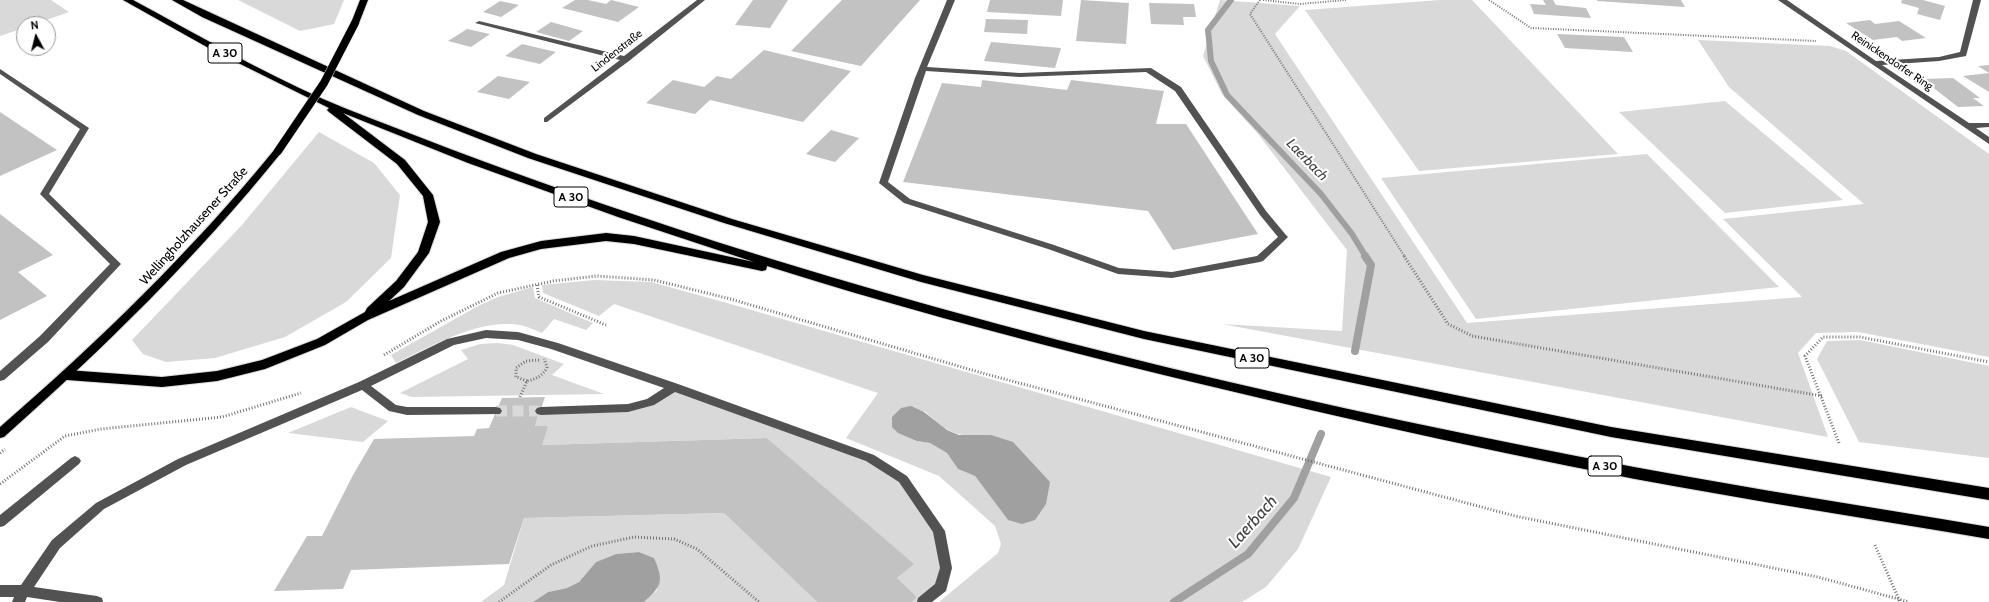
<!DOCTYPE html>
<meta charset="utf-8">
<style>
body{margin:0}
#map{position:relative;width:1989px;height:602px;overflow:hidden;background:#fff;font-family:Cabin,sans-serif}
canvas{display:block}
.north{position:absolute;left:16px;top:16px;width:40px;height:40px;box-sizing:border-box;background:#fff;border:1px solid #999;border-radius:50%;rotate:353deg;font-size:11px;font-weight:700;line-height:16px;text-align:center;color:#000}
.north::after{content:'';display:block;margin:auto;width:14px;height:18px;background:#000;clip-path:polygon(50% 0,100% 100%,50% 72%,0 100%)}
</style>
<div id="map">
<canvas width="1989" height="602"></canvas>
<div class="north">N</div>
</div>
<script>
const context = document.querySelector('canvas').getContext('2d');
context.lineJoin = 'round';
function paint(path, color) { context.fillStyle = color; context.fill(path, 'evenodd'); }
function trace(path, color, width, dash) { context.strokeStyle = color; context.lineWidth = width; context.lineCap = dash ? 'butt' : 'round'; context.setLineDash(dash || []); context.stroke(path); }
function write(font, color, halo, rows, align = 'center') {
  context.font = font + ' Cabin,sans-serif'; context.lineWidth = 4; context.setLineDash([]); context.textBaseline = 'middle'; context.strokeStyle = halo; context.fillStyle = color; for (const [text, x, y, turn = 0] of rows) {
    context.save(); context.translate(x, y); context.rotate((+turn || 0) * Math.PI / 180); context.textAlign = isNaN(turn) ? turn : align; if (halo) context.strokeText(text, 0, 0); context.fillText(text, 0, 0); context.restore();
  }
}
const green = new Path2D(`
 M0,0H51L69,12L35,24H24V28L0,36Z
 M238,0H344L334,24L300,31Z
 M1220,0L1300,6L1275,34L1467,323L1802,297L1723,219L1864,204L1729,87L1698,40L1830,46L1846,51L1989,154V357L1858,332L1816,333L1798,353L1828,437L1222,324L1342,331L1347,250L1258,134L1222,94L1203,56Z
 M1440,0H1472L1618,154L1419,171L1305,10Z
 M1725,101L1843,200L1725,213L1619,112Z
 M319,132L374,163L400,195L391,258L346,302L285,337L215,358L166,362L143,354L132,340L242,225Z
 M1647,154L1779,287L1476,319L1381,178Z
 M594,280L651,282L720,301L1331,477L1298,549L1266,587L1242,602H939L998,553L1001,544L995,526L939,476L846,438L878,393L614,304L599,316L543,293L542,285ZM924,411C941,425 949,435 972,436L1008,520L975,476L958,469L947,453L930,443L917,441Z
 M533,287L535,298L593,323L586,330L554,319L542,333C536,330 530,328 524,326C483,316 432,346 396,363L391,355L478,306L498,297Z
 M1860,340L1989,366V458L1859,442L1817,359L1827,341Z
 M498,343L513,345L564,364L552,375L604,394L412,397L400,393L468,359L461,350L480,344Z
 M674,387L870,458L903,479L939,531L946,568L924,602H912L917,597L897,578L913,564L767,438L542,445L535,426L541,411L628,408Z
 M351,407L388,421L363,442L288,433Z
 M724,513L817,602H644L657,590L654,558L639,552L616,554L596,562L579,582L567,588L548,592L533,602H481L504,585L524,518Z`);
const water = new Path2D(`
 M911,406L924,412L947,430L959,435H991L1013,442L1050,482L1046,504L1035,520L1022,524L1008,520L975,476L958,469L947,453L930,443L917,441L898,433L892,427V417L901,408Z
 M639,552L654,558C664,581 662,586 644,602H533L548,592L567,588L579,582L596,562L616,554Z`);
const streamFar1 = new Path2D(`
 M1231,0L1208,30L1211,61L1227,95L1321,194L1352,234L1366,257`);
const stream = new Path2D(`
 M1355,351L1371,265L1365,256
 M1174,602L1248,554L1294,498L1321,434`);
const building = new Path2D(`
 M575,0H588L606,4L611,0L639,7L618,22L562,8Z
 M753,0H788L770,28L735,25Z
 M842,0H920L861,66L791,51Z
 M990,0H1063L1061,16L987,12Z
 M1081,0L1129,3L1126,44L1076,41Z
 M1543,0H1553L1556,5L1586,8L1591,18L1534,14L1530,4L1546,5Z
 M1597,0H1681L1685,7L1597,1Z
 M1902,0H1923L1945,6L1940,20L1917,14L1919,8L1901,3Z
 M500,1L519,5L501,17L483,12Z
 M1149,3L1194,4L1196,17H1183L1184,25L1151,24Z
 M986,19L1028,20L1027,34L984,32Z
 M1870,20L1875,24L1899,21L1926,38L1902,41L1897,37L1873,40L1846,23Z
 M551,22L583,31L569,41L536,32Z
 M467,29L490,34L471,47L448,41Z
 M1557,34L1624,37L1633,52L1565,48Z
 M991,42L1061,48L1055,68L984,61Z
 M522,44L556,52L540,64L505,56Z
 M764,50L851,71L803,122L710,100L695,114L646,103L673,80L704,87L717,76L731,79Z
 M1989,65V92L1963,76L1989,73L1978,66Z
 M498,76L530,82L509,99L477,92Z
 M1953,78L1980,98H1973L1984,106L1958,107L1922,79Z
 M982,80L1067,90L1071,80L1164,91L1156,124H1186L1258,234L1173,250L1148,211L903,182L942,83L981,87Z
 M0,112L57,150L0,176Z
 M831,130L859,138L835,162L806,154Z
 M0,214L53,255L18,272L47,296L0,320Z
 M545,397L535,426H548L542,445L767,438L914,564L897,578L917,597L912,602H817L724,513L524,518L509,564L351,570L343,589L274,591L307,536H322L353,475L374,439L474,436L477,429L489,428L502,398Z`);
const minorTunnel = new Path2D(`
 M496,411H541`);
const pathFar1 = new Path2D(`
 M1260,0L1250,14L1405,257
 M1263,0L1300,4L1346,0
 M1489,0L1531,28L1816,41`);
const path = new Path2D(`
 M1404,256L1448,324L1472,336L1822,396
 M537,285L539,297L606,325
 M384,355L441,321L498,293L553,281L597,276L654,280L727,298L982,373L1515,516L1818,577L1909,602
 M527,381L516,377V368L526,361L540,360
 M520,397L527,381C536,379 543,376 547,367L544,359
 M1839,443L1805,356L1823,337H1860L1989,362
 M0,453L5,449
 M0,484L65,436L101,429L222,417L301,393
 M1875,545L1900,602
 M499,602L551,565L592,546L634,537L674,539L697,549L759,602`);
const minor = new Path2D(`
 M697,0H705L629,61L547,122H544V118L620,60L475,23L479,21L624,56Z
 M947,0H955L927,67L1020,73L1151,68L1181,87L1266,211L1286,235L1288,237L1286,239L1263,261L1260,262L1172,278L1118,274L1048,249L904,203L879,183L915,78ZM926,71L1020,77L1146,72L1175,91L1260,215L1278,237L1257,256L1172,272L1119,268L1054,245L910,199L888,182Z
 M1778,0H1787L1876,61L1939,57L1960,52L1973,0H1981L1966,56L1939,61L1882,65L1969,123H1989V127L1976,128L1989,137V144Z
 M0,69L89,128L49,194L121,264L48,342L4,380L0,381V371L40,336L110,264L40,194L80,129L0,74Z
 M486,330L518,332L558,343L678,384L874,455L907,476L945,531L952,568L946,591L932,602H917L918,598L935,584L940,568L933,532L899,482L866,461L675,392L654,405L628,412L541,415L537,414L535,411L537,408L541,407L628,404L647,399L664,388L551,349L518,340L486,338L454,345L371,386L396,405L407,407H496L500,408L502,411L500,414L407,415L389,411L362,390L186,465L104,509L60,548L34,587L97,596L102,598L103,602H60L27,597L25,602H12L14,597H0V585H21L52,540L96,503L178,459L359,382L447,339Z
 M75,456L79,458L81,461L79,464L4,526L0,527V515L71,458Z`);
const major = new Path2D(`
 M360,0H368L359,23L352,25L351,23Z
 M278,148L281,149L282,151L281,153C197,257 104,348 4,437L0,438V427C99,341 192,251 275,149Z`);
const highway = new Path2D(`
 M123,0H133C196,34 258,70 323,99C353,112 384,123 414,135C514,174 615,209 717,242C1015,337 1326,409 1634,467C1752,489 1871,507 1989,527V539C1871,519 1753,501 1635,479C1462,446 1290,406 1119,364C1001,334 883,303 767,266L766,270L762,271L634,244L606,241L541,249L509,258L368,320L325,345L265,369L217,381L162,387L67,380L62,378L61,375L62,372L67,370L162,377L217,371L262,360L317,339L365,312L367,308L396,281L418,252L428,222L423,196L397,164L329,112L327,110L329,108L214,51ZM343,113L468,163L618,217L754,262L634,236L606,233L541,241L501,252L389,301L404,287L429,253L440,222L433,195L405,160Z
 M172,0H183L424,111L536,154L732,219L923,275L1144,331L1611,427L1989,488V500L1611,437L1144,339L921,282L724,223L528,158L418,115L202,17Z`);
const majorBridge = new Path2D(`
 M278,151L324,83L355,23`);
const farStreetnames = [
 ["Lindenstraße",617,51,-38],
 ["Reinickendorfer Ring",1892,61,34]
];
const shields = [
 [225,53,34],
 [571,197,34],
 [1252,358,34],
 [1605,466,34]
];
const shieldNames = [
 ["A 30",225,53],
 ["A 30",571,197],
 ["A 30",1252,358],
 ["A 30",1605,466]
];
const streetNames = [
 ["Wellingholzhausener Straße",194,226,-48]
];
const waterNames = [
 ["Laerbach",1307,160,46]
];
const nearWaternames = [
 ["Laerbach",1253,522,-48]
];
paint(green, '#d9d9d9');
paint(water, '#a0a0a0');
trace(streamFar1, '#a0a0a0', 6);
trace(stream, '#a0a0a0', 8);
paint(building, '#c2c2c2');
trace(minorTunnel, '#d9d9d9', 11, [11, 5.5]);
trace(major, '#dbdbdb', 2);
trace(highway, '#dbdbdb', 2);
trace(pathFar1, '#747474', 2, [1, 1.5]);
trace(path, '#747474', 3, [1, 2]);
paint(minor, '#525252');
paint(major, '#000');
paint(highway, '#000');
trace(majorBridge, '#dbdbdb', 9, []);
trace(majorBridge, '#000', 8);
write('11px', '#000', '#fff', farStreetnames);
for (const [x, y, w] of shields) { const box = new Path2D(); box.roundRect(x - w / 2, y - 10, w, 20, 3); context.fillStyle = '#fff'; context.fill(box); trace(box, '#000', 1); }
write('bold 12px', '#000', null, shieldNames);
write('13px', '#000', '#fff', streetNames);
write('italic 14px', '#414141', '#fff', waterNames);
write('italic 17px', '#414141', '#fff', nearWaternames);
</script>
